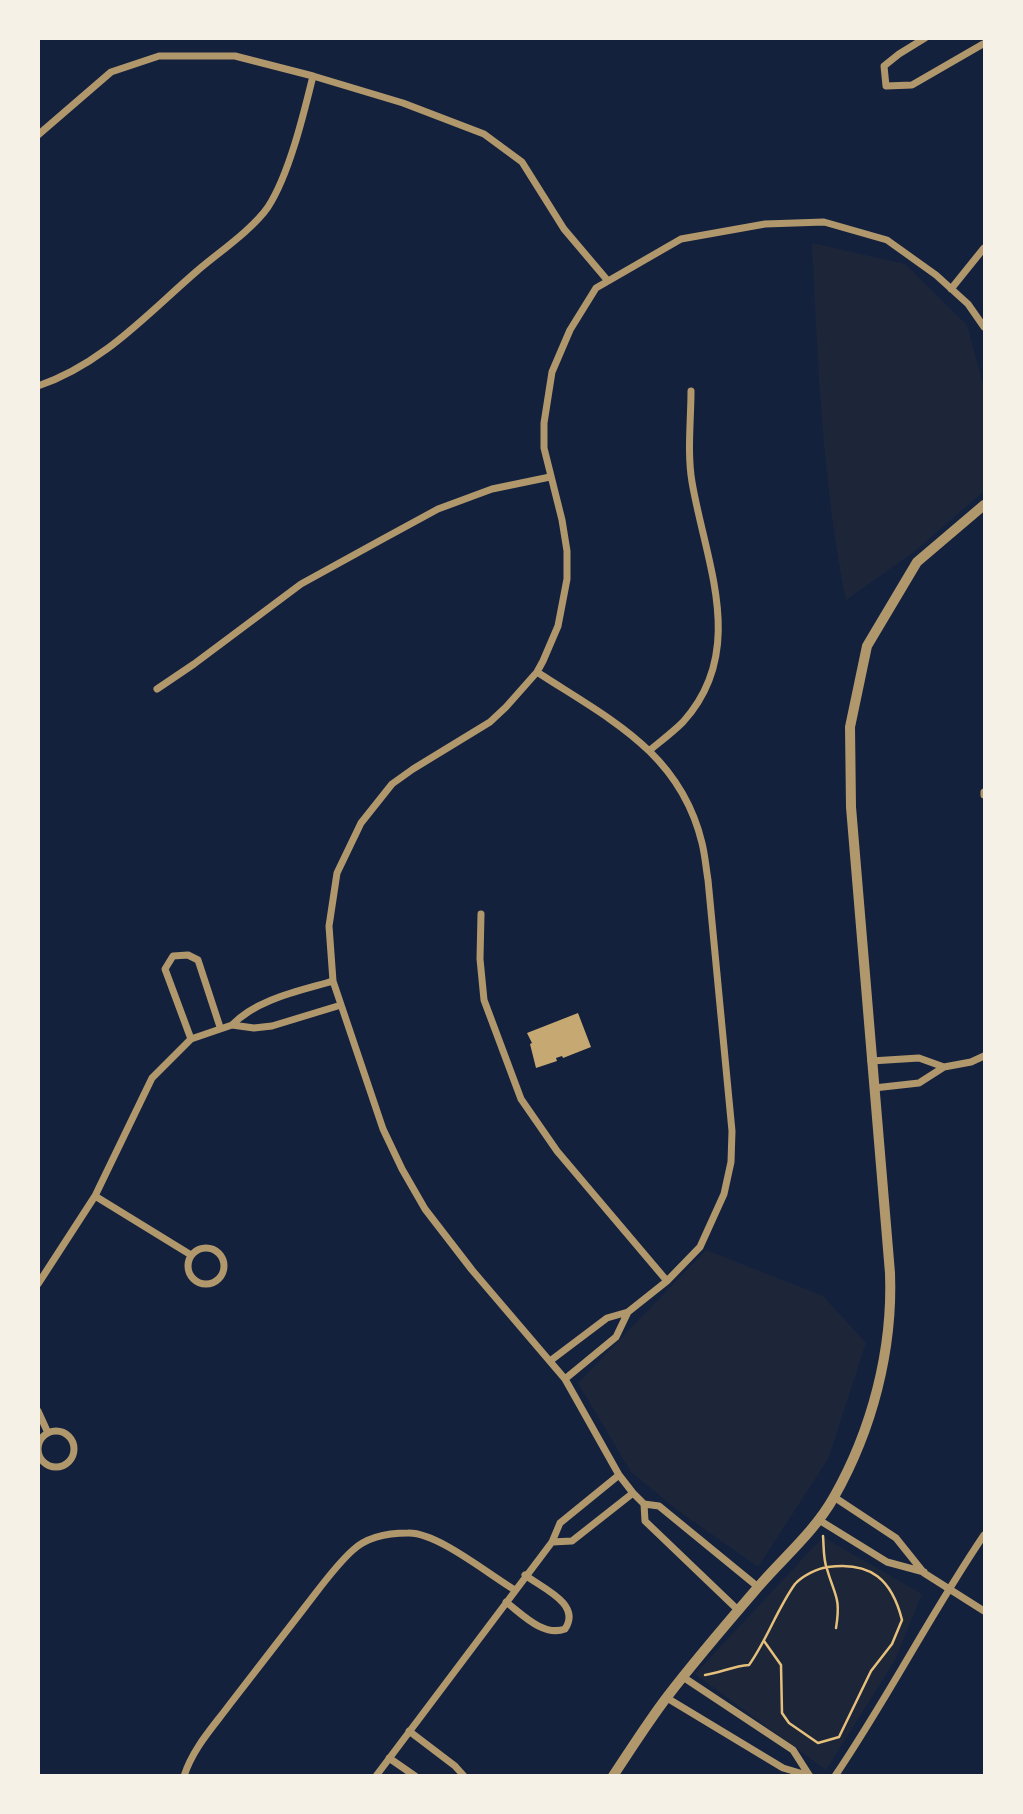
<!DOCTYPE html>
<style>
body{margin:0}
#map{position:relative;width:1023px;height:1814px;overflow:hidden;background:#14213d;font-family:Quicksand,sans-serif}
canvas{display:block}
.frame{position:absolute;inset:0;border:40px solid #f6f1e7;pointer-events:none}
</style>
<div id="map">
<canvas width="1023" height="1814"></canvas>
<div class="frame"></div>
</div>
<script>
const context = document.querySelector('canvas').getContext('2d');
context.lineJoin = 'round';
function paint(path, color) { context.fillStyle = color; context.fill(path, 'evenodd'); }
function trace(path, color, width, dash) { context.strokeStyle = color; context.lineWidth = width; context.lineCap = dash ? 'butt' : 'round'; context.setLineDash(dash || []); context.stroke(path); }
const green = new Path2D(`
 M812,243L905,264L967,325L984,388V491L915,551L846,600C822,483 818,362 812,243Z
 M706,1250L823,1296L866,1343L828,1459L758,1567L676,1509L631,1472L578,1383Z
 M823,1537L922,1594L895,1660L826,1770L695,1674Z`);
const building = new Path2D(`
 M578,1013L591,1047L563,1058L562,1056L556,1058L557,1061L536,1068L530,1044L532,1043L527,1033Z`);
const path = new Path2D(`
 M823,1536C824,1547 823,1559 827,1569C835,1597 841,1597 836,1628
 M705,1675C720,1673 733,1666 749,1665C767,1640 777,1609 795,1584C802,1576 818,1568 828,1567C871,1561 892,1580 902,1620L892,1644L871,1671L839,1737L818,1743L789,1723L782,1713L781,1665L764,1641`);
const minor = new Path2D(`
 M925,38L899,54L884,66L886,86L912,85L983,44
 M38,135L111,72L159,56H235L313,76L403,103L484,134L522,162L564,229L608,281
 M951,289L984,248
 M38,386C103,364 147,314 197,271C218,253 253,229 268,207C289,175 304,113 313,76
 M537,672C609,719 680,752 702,843C705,855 706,868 708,880L732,1131L731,1162L724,1194L700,1247L667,1281L628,1312L607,1318L550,1361
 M157,689L194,664L301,584L381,540L438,509L492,489L550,477
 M650,750C661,741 673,732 683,722C748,650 706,564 692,482C687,453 691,420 691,391
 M984,792V795
 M481,914L480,959L484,1000L521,1099L557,1151L667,1281
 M232,1025C257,999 299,991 333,981
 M191,1039L165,969L173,956L188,955L198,960L220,1027
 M871,1061L919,1058L944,1067
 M874,1088L919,1083L944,1067L971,1062L984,1056
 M95,1196L191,1255
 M188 1266a18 18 0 1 1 36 0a18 18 0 1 1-36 0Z
 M38,1284L95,1196L152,1078L191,1039L232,1025L254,1028L272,1026L341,1005
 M565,1379L616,1337L628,1312
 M38,1411L48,1433
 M38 1449a18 18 0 1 1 36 0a18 18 0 1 1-36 0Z
 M834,1497L896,1538L924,1573L984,1611
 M644,1504L645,1521L739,1611
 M819,1520L887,1562L924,1572
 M552,1542L572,1541L633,1493
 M758,1587L659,1506L644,1504L633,1493L619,1475L565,1379L472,1270L425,1209L402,1169L383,1129L333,981L329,926L337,873L361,823L392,784L413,769L490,722L506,707L537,672L543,661L558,626L567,579V551L562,520L544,448V423L552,372L570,330L596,288L681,239L765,224L824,222L887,240L936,275L968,304L984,327
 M506,1602C522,1614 543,1637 565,1629C582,1604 542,1588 525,1575
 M683,1677L793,1750L809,1775
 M667,1698L783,1768L810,1776
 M409,1731L455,1766L464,1776
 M389,1758L415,1776
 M184,1776C193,1748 213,1727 230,1704C255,1672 280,1639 305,1607C320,1588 335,1566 353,1550C368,1536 388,1533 408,1533C437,1532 488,1574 515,1590
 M376,1776L552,1542L560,1523L619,1475
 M835,1776C888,1698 931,1613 984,1535`);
const tertiary = new Path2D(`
 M613,1776C631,1749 648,1722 667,1697C696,1659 728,1622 759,1586C784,1557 815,1531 834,1497C872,1430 893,1350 890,1273L851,807L850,727L867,646L917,562L984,505`);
paint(green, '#1d2539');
paint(building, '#c6a872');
trace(path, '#e5c07b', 2.5);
trace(minor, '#b1986c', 7);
trace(tertiary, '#b1986c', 10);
</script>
